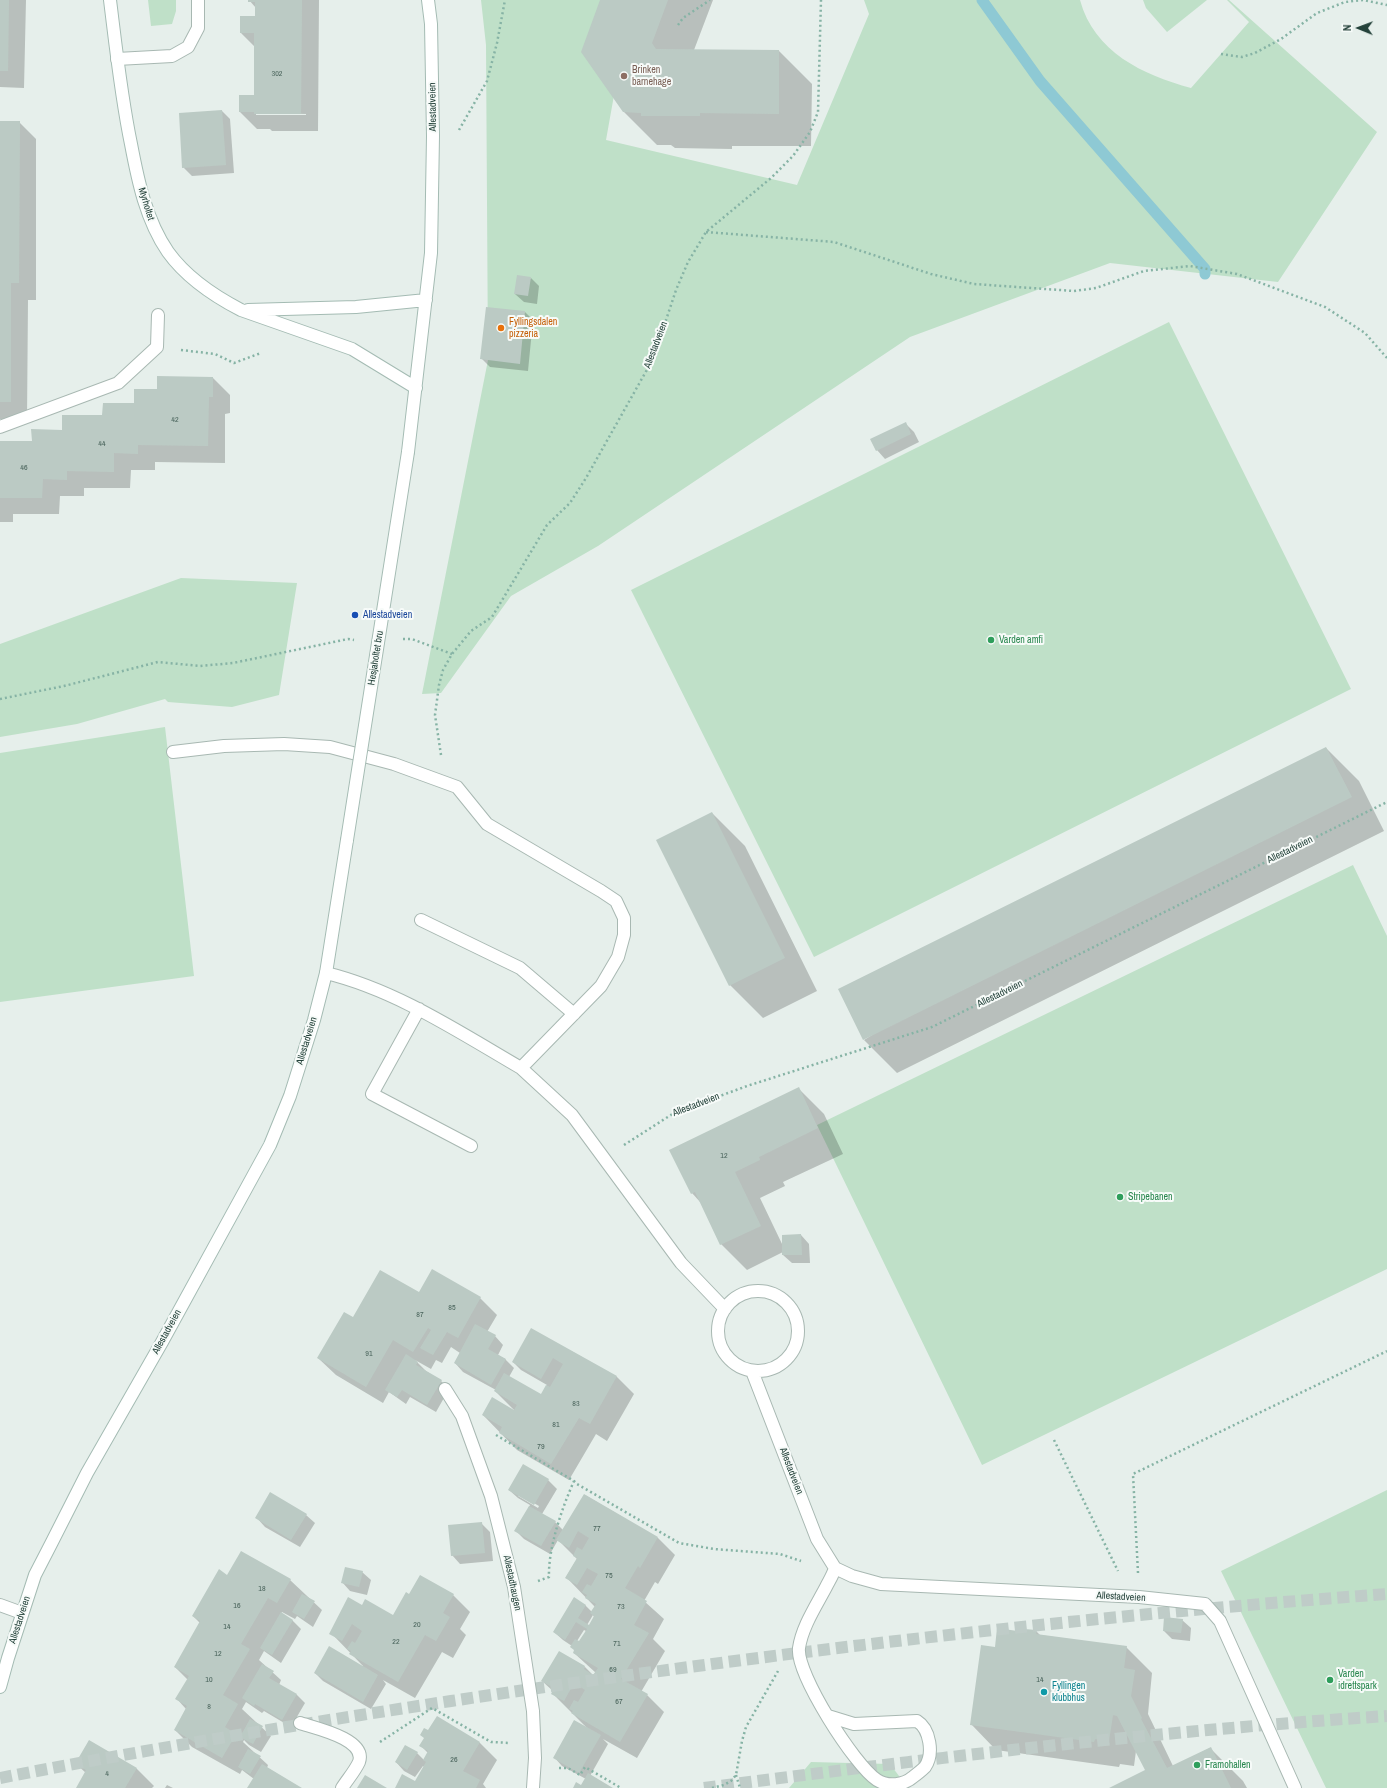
<!DOCTYPE html>
<style>
body{margin:0}
#map{position:relative;width:1387px;height:1788px;overflow:hidden;background:#e6efeb;font-family:"Archivo Narrow",sans-serif}
canvas{display:block}
.north{position:absolute;left:1339px;top:8px;width:40px;height:40px;-webkit-text-stroke:3px #f7fbf9;paint-order:stroke;rotate:271deg;font-size:11px;font-weight:700;line-height:16px;text-align:center;color:#24423a}
.north::after{content:'';display:block;margin:auto;width:14px;height:18px;background:#24423a;clip-path:polygon(50% 0,100% 100%,50% 72%,0 100%)}
</style>
<div id="map">
<canvas width="1387" height="1788"></canvas>
<div class="north">N</div>
</div>
<script>
const context = document.querySelector('canvas').getContext('2d');
context.lineJoin = 'round';
function paint(path, color) { context.fillStyle = color; context.fill(path, 'evenodd'); }
function trace(path, color, width, dash) { context.strokeStyle = color; context.lineWidth = width; context.lineCap = dash ? 'butt' : 'round'; context.setLineDash(dash || []); context.stroke(path); }
function write(font, color, halo, rows, align = 'center') {
  context.font = font + ' "Archivo Narrow",sans-serif'; context.lineWidth = 4; context.setLineDash([]); context.textBaseline = 'middle'; context.strokeStyle = halo; context.fillStyle = color; for (const [text, x, y, turn = 0] of rows) {
    context.save(); context.translate(x, y); context.rotate((+turn || 0) * Math.PI / 180); context.textAlign = isNaN(turn) ? turn : align; if (halo) context.strokeText(text, 0, 0); context.fillText(text, 0, 0); context.restore();
  }
}
const green = new Path2D(`
 M148,0H176V11L172,24L151,26Z
 M481,0H631L606,140L797,185L869,14L864,0H1080C1094,52 1143,75 1191,88L1249,22L1227,0H1229L1377,132L1278,282L1110,263L910,337L598,546L511,596L441,693L422,694L488,360L486,45Z
 M1143,0H1207L1167,32L1146,8Z
 M1169,322L1351,689L814,957L631,590Z
 M181,578L297,583L279,695L232,707L168,702L165,699L77,724L0,737V644Z
 M165,727L194,976L0,1002V753Z
 M1353,865L1387,936V1269L982,1465L817,1125Z
 M1387,1490V1788H1326L1221,1571Z
 M811,1762L890,1764L908,1788H789Z`);
const shadow = new Path2D(`
 M0,0H26L24,88L0,87Z
 M249,0H319L318,131H272L270,129H257L240,112L255,96V47L241,33L256,17V8ZM256,113L306,114V115H256Z
 M601,0H713L694,50L779,51L812,84L811,146H732V149L675,148L671,145H657L624,112Z
 M222,111L230,119L234,173L192,176L183,167Z
 M0,122H19L36,139V300H28L27,419H0Z
 M531,278L539,286L537,304L524,302L515,294Z
 M525,312L533,320L528,371L490,367L482,359Z
 M213,378L230,395V413L225,414V463L155,462V470H131L130,488H84V496H60L59,514H13V522H0V442H33L135,404L158,390Z
 M905,423L914,432L919,442L885,459L877,450Z
 M1326,748L1359,781L1384,831L897,1073L864,1040Z
 M712,813L745,846L817,991L763,1018L730,985Z
 M798,1088L824,1114L843,1154L783,1182L785,1186L760,1198L783,1246L801,1235L809,1244L810,1263H792L783,1255V1252L747,1270L721,1244L701,1203L692,1193Z
 M419,1294L480,1298L497,1315L487,1332L495,1336L503,1345L498,1355L505,1359L514,1368L509,1377L541,1395L547,1385L521,1370L513,1362L571,1351L617,1377L634,1394L607,1441L596,1434L569,1480L517,1450L483,1415L514,1410L495,1391L496,1390L463,1372L455,1363L460,1353L451,1347L442,1363L436,1360L431,1369L415,1360L426,1371L441,1381L449,1389L436,1412L410,1397L406,1404L389,1392L383,1403L336,1375L318,1358L353,1318Z
 M548,1480L557,1489L542,1514L555,1522L563,1530L585,1495L658,1538L675,1555L658,1584L655,1582L644,1601L664,1619L653,1639L665,1651L641,1692L647,1695L664,1712L637,1758L603,1739L608,1744L590,1776L611,1788H574L581,1786L586,1779L562,1766L554,1757L587,1728L553,1694L554,1692L542,1681L585,1667L594,1676L596,1673L574,1653L575,1651L572,1646L563,1640L554,1632L585,1605L592,1612L595,1607L566,1577L577,1559L558,1540L550,1554L524,1539L516,1531L530,1505L518,1498L509,1490ZM518,1494L539,1506L538,1508L518,1496ZM593,1615L594,1617L589,1626L587,1625ZM584,1630L586,1631L580,1643L577,1641Z
 M306,1515L315,1523L300,1547L265,1527L257,1518Z
 M481,1523L490,1532L493,1561L460,1564L452,1555Z
 M362,1572L371,1580L367,1595L350,1591L342,1582Z
 M228,1576L290,1580L322,1610L313,1627L297,1616L295,1619L282,1612L281,1614L292,1620L301,1629L281,1663L264,1651L259,1660L281,1680L279,1685L297,1695L305,1703L291,1727L264,1711L262,1713L246,1702L242,1709L271,1736L261,1752L249,1745L244,1740L243,1742L268,1765L267,1768L300,1788H248L254,1779L242,1770L240,1774L192,1747L175,1730L186,1709L177,1699L188,1680L175,1667L200,1623L193,1616Z
 M453,1595L470,1612L460,1629L466,1635L453,1658L442,1652L415,1698L383,1680L386,1684L371,1709L323,1681L315,1673L363,1666L331,1633L362,1606L393,1617Z
 M1182,1620L1191,1628L1190,1641L1172,1639L1164,1631Z
 M1036,1631L1040,1635L1126,1647L1152,1673L1148,1714L1173,1766L1210,1748L1243,1781L1247,1788H1111L1147,1770L1136,1751L1134,1766L1120,1764L1119,1767L996,1750L971,1724L996,1648L1025,1633Z
 M437,1718L480,1743L497,1760L483,1784L486,1788H396L415,1783L424,1767L423,1766L415,1777L404,1771L396,1762L417,1753L424,1760L428,1753L421,1746Z
 M89,1741L137,1769L154,1786L152,1788H77L86,1773L76,1764Z
 M167,1785L173,1788H165Z`);
const stream = new Path2D(`
 M982,0L1040,81L1205,269V274`);
const building = new Path2D(`
 M0,0H9L8,71H0Z
 M248,0H302L301,114H254V112H239V95H254V33H240V16H255V2H248Z
 M600,0H668L652,43L656,49L779,50V114L700,113V116H641V113L623,112L581,52Z
 M222,110L226,165L182,168L179,113Z
 M0,121H20L19,283H11V402H0Z
 M517,275L531,277L528,296L514,294Z
 M486,307L525,311L520,364L480,359Z
 M157,376L213,377V397H209L208,446L138,445V454L114,453V472L67,471V480L43,479L42,498H0V441H32L31,429L62,430V415H102L103,403H134V389H157Z
 M906,422L911,434L876,451L870,439Z
 M1326,747L1352,797L863,1040L838,989Z
 M712,812L785,958L729,986L656,840Z
 M799,1087L818,1128L759,1157L760,1160L735,1172L761,1226L720,1245L695,1192L691,1194L669,1150Z
 M801,1234L802,1255H782V1235Z
 M432,1269L481,1297L458,1338L447,1332L433,1355L420,1348L431,1330L428,1328L413,1352L393,1340L366,1387L317,1358L344,1312L353,1317L380,1270L419,1292Z
 M475,1324L496,1335L488,1349L506,1359L491,1385L454,1363Z
 M531,1328L617,1376L590,1424L579,1418L551,1464L499,1433L502,1427L482,1415L492,1397L514,1410L517,1405L494,1391L504,1373L541,1394L546,1385L550,1387L563,1364L553,1358L541,1379L512,1362Z
 M406,1354L418,1362L416,1365L442,1380L427,1405L402,1390L397,1397L385,1390Z
 M523,1464L549,1479L534,1505L508,1490Z
 M270,1492L307,1514L291,1540L255,1518Z
 M584,1494L658,1537L640,1568L638,1566L625,1588L647,1601L634,1625L649,1633L621,1679L648,1694L620,1742L571,1713L573,1711L569,1709L574,1700L578,1702L585,1690L574,1683L564,1701L551,1694L554,1688L541,1681L559,1651L585,1666L584,1669L593,1675L598,1668L573,1653L574,1650L570,1647L575,1639L579,1641L587,1629L576,1622L565,1640L553,1632L574,1597L586,1605L578,1618L589,1625L594,1616L590,1613L596,1604L585,1598L587,1595L582,1592L587,1584L591,1586L598,1574L587,1568L577,1585L565,1578L577,1558L573,1556L577,1547L582,1550L589,1538L578,1531L569,1548L556,1540Z
 M529,1506L556,1521L541,1546L514,1531Z
 M482,1522L485,1553L451,1556L448,1525Z
 M241,1551L291,1579L277,1603L268,1598L241,1644L250,1649L223,1695L238,1704L225,1727L236,1734L222,1758L174,1730L187,1706L175,1699L189,1676L174,1667L200,1621L192,1616L219,1569L227,1575Z
 M345,1567L363,1571L359,1587L341,1583Z
 M420,1575L454,1594L443,1613L450,1617L436,1641L425,1635L398,1682L349,1654L351,1651L347,1649L352,1641L355,1643L362,1631L352,1624L342,1641L329,1634L348,1597L362,1605L365,1599L393,1615L406,1592L409,1594Z
 M302,1594L315,1601L304,1619L292,1612Z
 M281,1612L293,1620L272,1655L260,1648Z
 M1164,1617L1183,1619L1181,1633L1163,1631Z
 M997,1628L1024,1632V1629L1037,1630L1036,1634L1127,1646L1124,1668L1135,1670L1131,1696L1142,1718L1141,1719L1167,1768L1211,1747L1231,1788H1109L1145,1770L1117,1716L1113,1715L1109,1741L1095,1739L1094,1742L970,1725L981,1645L995,1647Z
 M329,1646L378,1675L363,1702L314,1673Z
 M262,1664L274,1671L269,1678L297,1694L282,1720L255,1704L254,1706L242,1698Z
 M437,1716L480,1742L463,1771L480,1780L476,1788H395L402,1774L415,1781L426,1762L423,1760L428,1751L419,1746L424,1738L420,1735L424,1728L428,1730Z
 M250,1719L263,1726L253,1744L240,1737Z
 M574,1720L601,1735L579,1773L553,1758Z
 M89,1740L137,1768L125,1788H76L86,1770L75,1764Z
 M405,1745L418,1752L407,1770L395,1762Z
 M248,1749L261,1756L250,1774L238,1767Z
 M262,1764L302,1788H247Z
 M588,1773L613,1788H573L576,1782L581,1785Z
 M365,1775L387,1788H357Z`);
const primaryTunnel = new Path2D(`
 M0,1778C150,1749 300,1724 451,1701C762,1654 1073,1617 1387,1594
 M704,1788C931,1758 1158,1731 1387,1716`);
const path = new Path2D(`
 M678,25L683,18L710,0
 M1221,54L1242,57L1255,53L1281,39L1317,13L1345,2L1363,0L1387,5
 M459,130L487,81L497,43L505,0
 M706,232L834,242L931,274L974,284L1074,291L1096,288L1144,271L1190,266L1237,274L1325,307L1365,333L1387,358
 M181,350L215,354L234,363L261,353
 M403,639H412L452,654
 M0,699L64,686L158,662L200,666L233,663L348,639L354,640
 M441,755L435,715L439,685L443,670L452,654L471,631L492,617L547,525L570,503L586,478L653,359L676,290L688,262L706,232L771,178L793,156L810,132L818,112L821,0
 M624,1145L674,1113L747,1086L932,1027L1387,802
 M496,1435L574,1481L577,1484L679,1543L714,1549L780,1554L801,1561
 M1054,1440L1118,1571
 M1138,1573L1133,1474L1387,1351
 M538,1581L549,1577C548,1548 562,1508 574,1481
 M380,1742L432,1708L491,1742L510,1743
 M559,1768H568L580,1775L585,1767L621,1788
 M736,1775L740,1788
 M712,1788L724,1785L731,1781L736,1775L742,1741L746,1727L778,1671`);
const lane = new Path2D(`
 M0,427L118,383L157,347L158,315
 M173,752L224,746L284,744L330,747L394,764L457,787L487,824L601,891L616,901L624,918V935L618,957L601,986L521,1068L572,1115L681,1263L725,1309
 M421,920L520,968L574,1014
 M326,973C396,990 459,1032 521,1068
 M419,1009L372,1094L471,1146
 M718 1331a40 40 0 1 1 80 0a40 40 0 1 1-80 0Z
 M752,1371L817,1539L835,1568L852,1576L881,1584L1139,1597L1205,1604L1220,1621L1295,1788
 M828,1716L854,1724L917,1721C930,1729 934,1754 925,1767C922,1770 917,1774 913,1777C904,1785 888,1787 877,1780C855,1766 796,1674 799,1648C802,1627 816,1606 826,1587C829,1581 833,1575 835,1568`);
const street = new Path2D(`
 M117,59L172,56L188,47L198,28V0
 M445,1389L462,1416L491,1496L514,1587L533,1711L535,1758L533,1788
 M0,1605L22,1613
 M300,1723C315,1728 367,1739 359,1762C355,1771 347,1780 342,1788`);
const secondary = new Path2D(`
 M110,0C116,48 121,96 131,144C138,181 146,220 168,252C186,277 214,296 241,310L352,349L416,388
 M248,310L356,307L426,300
 M408,452L431,253L433,136L431,24L428,0
 M0,1687L8,1658L35,1575L52,1542L87,1473L162,1342L270,1145L290,1096L314,1020L326,973L347,840`);
const secondaryBridge = new Path2D(`
 M347,840L408,452`);
const markers = [
 [624,76,4,"#8d6e63"],
 [501,328,4,"#e8710a"],
 [355,615,4,"#1a4fb4"],
 [991,640,4,"#2e9e5b"],
 [1120,1197,4,"#2e9e5b"],
 [1330,1680,4,"#2e9e5b"],
 [1044,1692,4,"#0f9aa8"],
 [1197,1765,4,"#2e9e5b"]
];
const numberNames = [
 ["302",277,74],
 ["42",175,420],
 ["44",102,444],
 ["46",24,468],
 ["12",724,1156],
 ["85",452,1308],
 ["87",420,1315],
 ["91",369,1354],
 ["83",576,1404],
 ["81",556,1425],
 ["79",541,1447],
 ["77",597,1529],
 ["75",609,1576],
 ["18",262,1589],
 ["16",237,1606],
 ["73",621,1607],
 ["20",417,1625],
 ["14",227,1627],
 ["22",396,1642],
 ["71",617,1644],
 ["12",218,1654],
 ["69",613,1670],
 ["10",209,1680],
 ["14",1040,1680],
 ["67",619,1702],
 ["8",209,1707],
 ["26",454,1760],
 ["4",107,1774]
];
const educationNames = [
 ["Brinken",632,70],
 ["barnehage",632,82]
];
const streetNames = [
 ["Allestadveien",433,107,-91],
 ["Myrholtet",146,204,73],
 ["Allestadveien",656,345,-69],
 ["Hesjaholtet bru",376,658,-81],
 ["Allestadveien",1290,850,-26],
 ["Allestadveien",1000,994,-26],
 ["Allestadveien",307,1041,-73],
 ["Allestadveien",696,1105,-21],
 ["Allestadveien",167,1332,-61],
 ["Allestadveien",791,1471,69],
 ["Allestadhaugen",512,1583,78],
 ["Allestadveien",1121,1597,3],
 ["Allestadveien",20,1620,-72]
];
const foodNames = [
 ["Fyllingsdalen",509,322],
 ["pizzeria",509,334]
];
const transitNames = [
 ["Allestadveien",363,615]
];
const leisureNames = [
 ["Varden amfi",999,640],
 ["Stripebanen",1128,1197],
 ["Varden",1338,1674],
 ["idrettspark",1338,1686],
 ["Framohallen",1205,1765]
];
const cultureNames = [
 ["Fyllingen",1052,1686],
 ["klubbhus",1052,1698]
];
paint(green, '#bfe0c8');
paint(shadow, '#0003');
trace(stream, '#8ec9d4', 11);
paint(building, '#bbcac4');
trace(primaryTunnel, '#bfccc8', 12, [12, 6]);
trace(lane, '#a8b8b2', 14);
trace(street, '#a8b8b2', 14);
trace(secondary, '#a4bbb3', 14);
trace(path, '#86b3a5', 2.5, [2, 3]);
trace(lane, '#fff', 12);
trace(street, '#fff', 12);
trace(secondary, '#fff', 12);
trace(secondaryBridge, '#a4bbb3', 14, []);
trace(secondaryBridge, '#fff', 12);
for (const [x, y, r, color] of markers) { const dot = new Path2D(); dot.arc(x, y, r, 0, 2 * Math.PI); context.fillStyle = color; context.fill(dot); trace(dot, '#f7fbf9', 1.5); }
write('8px', '#4a645c', null, numberNames);
write('10px', '#785e54', '#f7fbf9', educationNames, 'left');
write('10px', '#24423a', '#f7fbf9', streetNames);
write('10px', '#c56008', '#f7fbf9', foodNames, 'left');
write('10px', '#164399', '#f7fbf9', transitNames, 'left');
write('10px', '#27864d', '#f7fbf9', leisureNames, 'left');
write('10px', '#0d838f', '#f7fbf9', cultureNames, 'left');
</script>
